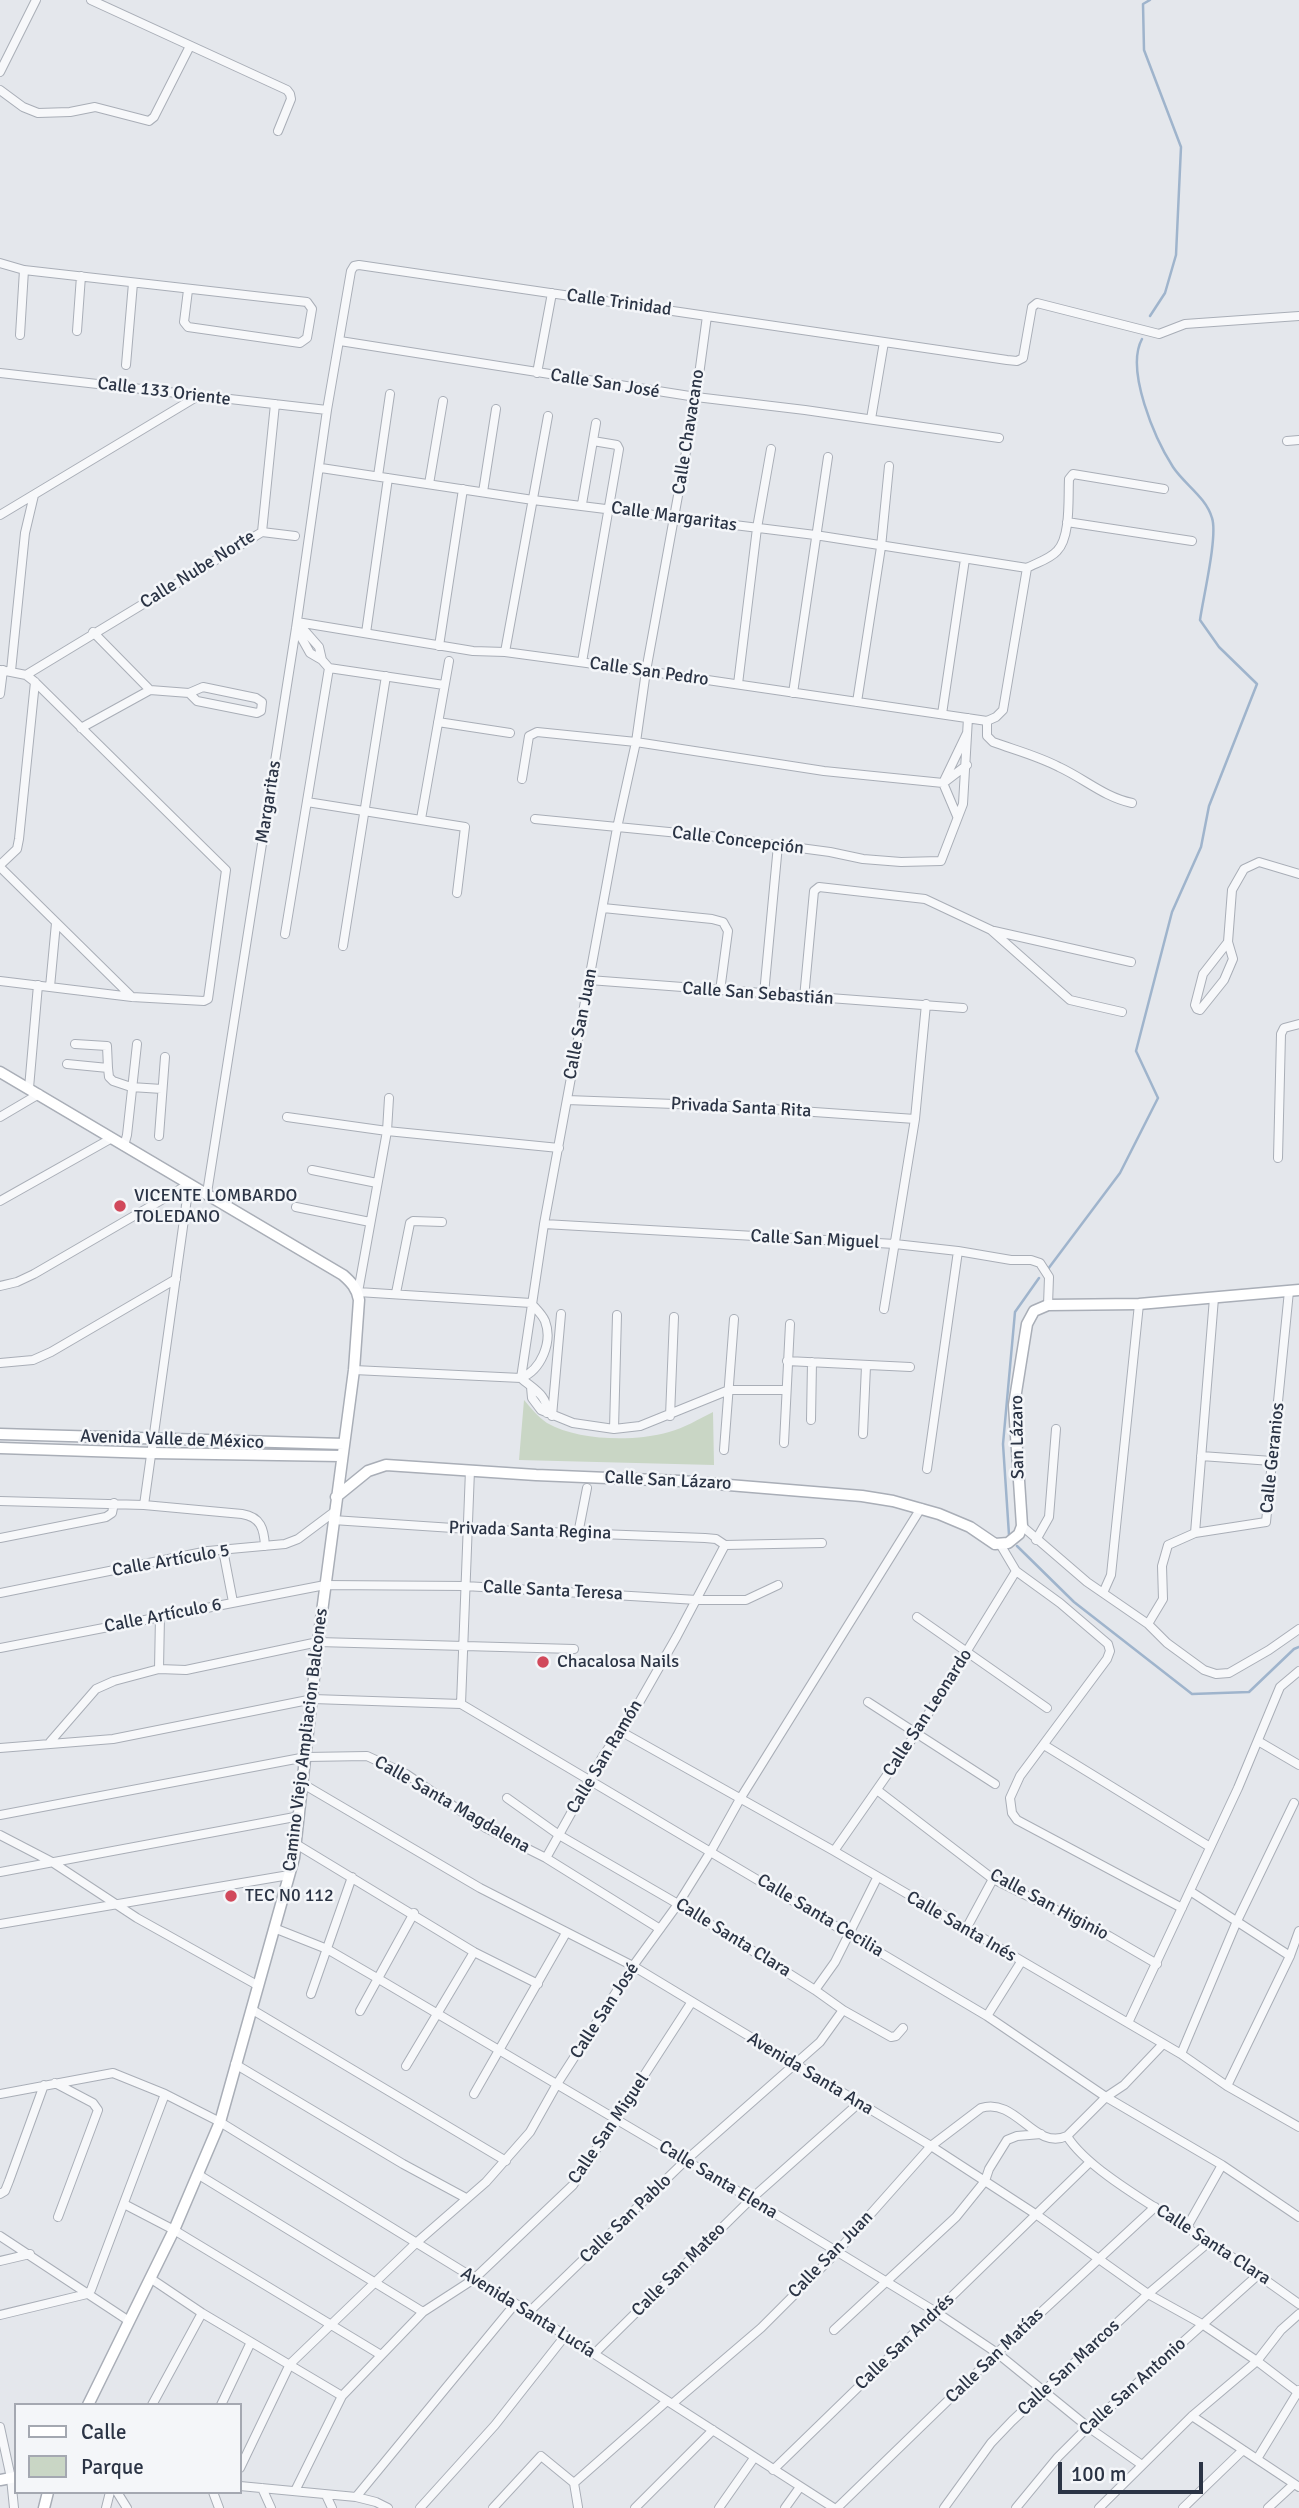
<!DOCTYPE html>
<meta charset="utf-8">
<style>
body{margin:0}
#map{position:relative;width:1299px;height:2508px;overflow:hidden;background:#e4e7ec;font-family:Signika,sans-serif}
canvas{display:block}
.legend{position:absolute;left:14px;top:2403px;width:228px;height:91px;box-sizing:border-box;background:#f4f6f9;border:2px solid #a4a8b1;margin:0;padding:9px 12px;list-style:none;font-size:21px;color:#2b3445}
.legend li{display:flex;align-items:center;gap:14px;height:35px}
.legend b{width:35px;border:2px solid #a4a8b1}
.scale{position:absolute;left:1058px;top:2462px;width:145px;height:32px;box-sizing:border-box;border:4px solid #2b3445;border-top:0;padding-left:9px;font-size:21px;line-height:24px;white-space:nowrap;color:#2b3445;-webkit-text-stroke:5px #f4f6f9;paint-order:stroke}
</style>
<div id="map">
<canvas width="1299" height="2508"></canvas>
<ul class="legend">
<li><b style="height:9px;background:#fff"></b>Calle</li>
<li><b style="height:19px;background:#c9d6c5"></b>Parque</li>
</ul>
<div class="scale">100 m</div>
</div>
<script>
const context = document.querySelector('canvas').getContext('2d');
context.lineJoin = 'round';
function paint(path, color) { context.fillStyle = color; context.fill(path, 'evenodd'); }
function trace(path, color, width, dash) { context.strokeStyle = color; context.lineWidth = width; context.lineCap = dash ? 'butt' : 'round'; context.setLineDash(dash || []); context.stroke(path); }
function write(font, color, halo, rows, align = 'center') {
  context.font = font + ' Signika,sans-serif'; context.lineWidth = 5; context.setLineDash([]); context.textBaseline = 'middle'; context.strokeStyle = halo; context.fillStyle = color; for (const [text, x, y, turn = 0] of rows) {
    context.save(); context.translate(x, y); context.rotate((+turn || 0) * Math.PI / 180); context.textAlign = isNaN(turn) ? turn : align; if (halo) context.strokeText(text, 0, 0); context.fillText(text, 0, 0); context.restore();
  }
}
const green = new Path2D(`
 M524,1400C531,1408 538,1417 547,1423C579,1441 634,1442 669,1432C684,1428 699,1419 713,1412L714,1465L519,1460Z`);
const stream = new Path2D(`
 M1150,316L1165,293L1176,255L1181,147L1144,50L1143,4L1150,0
 M1048,1269L1120,1173L1158,1098L1136,1051L1172,912L1201,847L1209,806L1257,684L1219,647L1200,620C1203,598 1218,536 1212,518C1206,497 1184,484 1173,467C1155,439 1125,370 1142,339
 M1009,1535L1003,1444L1015,1312L1039,1278
 M1017,1546L1074,1602L1192,1694L1249,1692L1294,1649L1299,1647`);
const street = new Path2D(`
 M91,0L287,90L290,94L291,99L278,131
 M0,72L36,0
 M0,90L23,107L38,113L70,112L95,107L149,121L154,117L190,46
 M0,263L24,270L307,302L312,309L307,338L300,343L188,327L184,322L188,290
 M77,331L81,276
 M20,335L24,270
 M340,341L696,397L805,410L999,438
 M126,365L133,283
 M0,373L327,410
 M537,373L552,293
 M871,419L884,342
 M1287,441L1299,440
 M321,468L533,500L815,535L1027,568
 M378,476L390,394
 M429,484L443,401
 M483,492L496,409
 M582,504L596,423
 M0,515L198,396
 M1067,522L1192,541
 M262,532L275,404
 M262,532L295,536
 M1027,568C1036,563 1050,559 1057,551C1071,537 1068,498 1069,479L1073,474L1164,489
 M297,622L473,651L505,652L646,671L987,721L996,717L1003,710L1027,568
 M297,622L319,647L322,660
 M296,628L310,653L322,660L329,668L444,685
 M93,632L150,690
 M366,633L388,478
 M439,646L463,489
 M505,652L548,416
 M582,662L619,449L617,445L593,441
 M0,670L26,675L35,682L226,870L208,999L204,1001L132,997L0,981
 M11,671L25,533L34,495
 M26,675L262,532
 M738,684L757,528L771,449
 M150,690L189,693L203,687L256,698L262,702L261,711L257,713L197,701L189,693
 M793,693L828,457
 M0,694L3,670
 M857,702L881,547L889,466
 M942,714L965,559
 M987,721V736L993,742C1015,750 1038,756 1059,767C1085,779 1104,797 1132,803
 M438,722L510,733
 M81,728L150,690
 M522,779L529,736L537,732L636,742L824,771L943,783
 M946,781L967,765
 M307,802L465,827L457,893
 M957,816L943,783L967,733
 M421,819L449,661
 M535,819L710,836L830,852L863,859L901,862L941,861L963,804L968,718
 M0,865L17,849L19,839L35,682
 M0,867L132,997
 M603,908L712,919L723,922L728,931L720,991
 M994,931L1131,962
 M285,934L329,668
 M1228,942L1233,959L1224,980L1200,1010L1197,1009L1195,1005L1203,974L1228,942L1232,890L1244,869L1259,862L1299,874
 M343,946L386,676
 M589,980L963,1008
 M50,987L56,923
 M764,994L778,845
 M804,998L814,891L819,887L925,899L991,930L1070,1000L1122,1012
 M75,1044L107,1046L108,1068
 M67,1064L108,1068L109,1077L113,1081L131,1087L162,1089
 M29,1088L38,985
 M567,1100L728,1106L915,1119
 M0,1117L39,1094
 M287,1117L387,1131L559,1148
 M159,1136L165,1057
 M124,1146L127,1135L137,1044
 M1278,1158L1281,1034L1284,1028L1299,1024
 M312,1170L377,1183
 M207,1193L296,628L327,410L351,271L354,266L359,265L1007,360L1017,361L1023,358L1032,307L1037,303L1159,334L1185,324L1299,316
 M0,1201L112,1138
 M296,1207L370,1222
 M544,1224L895,1244L958,1251L1011,1260H1031L1040,1263L1049,1277L1048,1305
 M0,1286L17,1282L34,1274L189,1184
 M396,1293L410,1223L413,1221L442,1222
 M884,1309L915,1119L926,1004
 M787,1361L910,1367
 M0,1363L33,1360L51,1352L176,1279
 M354,1370L521,1378C541,1370 553,1342 545,1321C542,1314 536,1309 531,1303L358,1292L387,1131L389,1098
 M521,1378L544,1224L617,828L636,742L646,671L696,397L707,316
 M521,1378C533,1389 548,1395 547,1413
 M531,1387L532,1398L541,1410L573,1423L614,1429L640,1426L729,1390H786
 M552,1416L561,1314
 M670,1416L674,1317
 M811,1420L812,1362
 M614,1429L617,1315
 M863,1434L866,1366
 M784,1443L790,1324
 M724,1450L734,1319
 M1201,1456L1272,1461
 M927,1469L958,1251
 M0,1501L144,1505L242,1514C261,1517 264,1529 265,1546
 M144,1505L189,1184
 M333,1520L468,1529L705,1538L716,1539L725,1545
 M1022,1526L1087,1582L1148,1624L1167,1643L1204,1670L1216,1674L1229,1673L1269,1650L1299,1629
 M1195,1533L1214,1298
 M578,1534L587,1488
 M0,1538L106,1517L112,1513L114,1503
 M1036,1540L1049,1517L1056,1429
 M1000,1544L1016,1571L1060,1603L1108,1644L1110,1651L1107,1659L1020,1776L1010,1798L1012,1813L1017,1820L1182,1908
 M725,1545L822,1543
 M223,1550L233,1602
 M0,1593L208,1551L285,1544L298,1539L334,1512
 M1103,1593L1111,1575L1139,1304
 M917,1617L1047,1708
 M1148,1624L1163,1599L1162,1566L1168,1545L1195,1533L1266,1522L1289,1291
 M0,1648L325,1585L465,1586L697,1600H746L778,1585
 M159,1669L160,1616
 M868,1702L995,1784
 M461,1704L470,1470
 M620,1731L834,1851L1181,2054L1227,2086L1299,2127
 M1258,1741L1299,1765
 M50,1742L96,1689L114,1681L159,1669L186,1670L318,1642L574,1649
 M1044,1745L1210,1847
 M0,1748L113,1739L313,1699L461,1704L987,2016L1106,2097L1222,2165L1299,2217
 M303,1784L480,1888L633,1966L931,2146L1037,2215L1148,2294L1202,2324L1257,2361L1299,2393
 M877,1790L993,1879L1109,1936L1157,1964
 M507,1798L559,1835L678,1904L815,1990L843,2010L891,2037L896,2036L903,2028
 M0,1815L306,1757L367,1756L406,1774L486,1828L546,1858L660,1929
 M0,1835L52,1862L137,1918L257,1985
 M296,1844L474,1952L538,1984
 M834,1851L917,1732L1016,1571
 M546,1858L603,1756L636,1708L677,1636L725,1545
 M0,1872L300,1816
 M1190,1891L1290,1956
 M0,1924L289,1875
 M274,1928L327,1949L377,1978L751,2199L936,2312L997,2353L1088,2427L1142,2465
 M966,1929L993,1879
 M815,1990L835,1962L877,1878
 M311,1994L352,1877
 M251,2009L506,2161
 M360,2011L414,1913
 M987,2016L1021,1962
 M1128,2023L1238,1788L1280,1687L1299,1671
 M1181,2054L1237,1921L1294,1803
 M235,2064L403,2164L466,2198
 M406,2066L474,1952
 M55,2083L93,2103L98,2110L58,2217
 M1227,2086L1290,1956L1299,1931
 M0,2094L113,2073L165,2094L220,2122L529,2312L834,2508
 M474,2094L566,1933
 M1067,2136L1106,2097L1124,2085L1163,2044
 M199,2175L423,2312
 M0,2194L5,2191L9,2181L44,2085
 M124,2204L174,2230L381,2355
 M1187,2227L1222,2165
 M0,2236L129,2321
 M0,2261L30,2254
 M150,2278L202,2313L342,2396
 M529,2312L685,2161L820,2042L843,2010
 M0,2315L87,2294L91,2290L165,2094
 M834,2330L956,2217L985,2181L989,2169L1007,2140L1017,2136L1041,2134
 M594,2354L751,2199L859,2103
 M672,2404L761,2328L836,2253L931,2146L981,2108C1017,2097 1034,2151 1067,2136C1087,2169 1154,2206 1187,2228C1226,2252 1263,2278 1299,2304
 M152,2405L202,2313
 M221,2405L251,2342
 M1192,2416L1299,2487
 M0,2427L11,2478L14,2508
 M1257,2459L1299,2390
 M240,2468L290,2364L416,2243L486,2182L530,2132L557,2084L633,1966L678,1904L711,1851L740,1799L921,1508
 M773,2470L1090,2162
 M574,2483L667,2401
 M574,2483L578,2507
 M240,2486L356,2497L376,2502L388,2508
 M262,2488L271,2508
 M295,2491L342,2396L423,2312L474,2279L573,2185L691,2003
 M117,2492L127,2508
 M213,2492L219,2508
 M326,2495L332,2508
 M356,2497L515,2304
 M106,2508L110,2492
 M420,2508L495,2425L565,2336
 M493,2508L541,2456L574,2483
 M635,2508L713,2430
 M719,2508L754,2458
 M785,2508L800,2487
 M837,2508L997,2353L1155,2207
 M944,2508L991,2443L1012,2421L1148,2294L1209,2242
 M1016,2508L1058,2457L1088,2427L1259,2274
 M1099,2508L1192,2416L1257,2361L1281,2330L1299,2314
 M1183,2508L1243,2450
 M1268,2508L1294,2484`);
const secondary = new Path2D(`
 M0,1072L343,1275C351,1282 357,1288 359,1300L354,1370L318,1642L294,1858L220,2122L174,2230L88,2405
 M0,1434L344,1444
 M0,1448L152,1453L341,1456
 M336,1497L368,1471L386,1465L536,1475L680,1481L862,1496L893,1501L939,1514L970,1527L995,1544L1008,1543L1019,1534L1022,1526L1014,1405L1027,1324L1034,1311L1048,1305L1139,1304L1299,1290
 M0,2480L16,2477
 M44,2508L48,2492`);
const markers = [
 [120,1206,7,"#d1495b"],
 [543,1662,7,"#d1495b"],
 [231,1896,7,"#d1495b"]
];
const streetNames = [
 ["Calle Trinidad",619,303,8],
 ["Calle San José",605,384,9],
 ["Calle 133 Oriente",164,392,7],
 ["Calle Chavacano",689,432,-81],
 ["Calle Margaritas",674,517,8],
 ["Calle Nube Norte",198,570,-32],
 ["Calle San Pedro",649,672,8],
 ["Margaritas",269,802,-81],
 ["Calle Concepción",738,841,7],
 ["Calle San Sebastián",758,994,4],
 ["Calle San Juan",581,1024,-79],
 ["Privada Santa Rita",741,1108,3],
 ["Calle San Miguel",815,1240,3],
 ["San Lázaro",1018,1437,-91],
 ["Avenida Valle de México",172,1440,2],
 ["Calle Geranios",1273,1458,-84],
 ["Calle San Lázaro",668,1481,3],
 ["Privada Santa Regina",530,1531,2],
 ["Calle Artículo 5",171,1561,-10],
 ["Calle Santa Teresa",553,1591,3],
 ["Calle Artículo 6",163,1616,-11],
 ["Calle San Leonardo",928,1713,-57],
 ["Camino Viejo Ampliacion Balcones",306,1740,-83],
 ["Calle San Ramón",605,1757,-59],
 ["Calle Santa Magdalena",452,1805,30],
 ["Calle San Higinio",1049,1905,28],
 ["Calle Santa Cecilia",820,1916,31],
 ["Calle Santa Inés",961,1927,30],
 ["Calle Santa Clara",733,1938,32],
 ["Calle San José",605,2011,-57],
 ["Avenida Santa Ana",810,2074,31],
 ["Calle San Miguel",609,2129,-56],
 ["Calle Santa Elena",718,2180,31],
 ["Calle San Pablo",626,2219,-44],
 ["Calle Santa Clara",1213,2245,33],
 ["Calle San Juan",831,2255,-46],
 ["Calle San Mateo",679,2270,-45],
 ["Avenida Santa Lucía",528,2313,32],
 ["Calle San Andrés",905,2342,-44],
 ["Calle San Matías",995,2356,-44],
 ["Calle San Marcos",1069,2368,-43],
 ["Calle San Antonio",1133,2387,-42]
];
const poiNames = [
 ["VICENTE LOMBARDO",134,1196],
 ["TOLEDANO",134,1217],
 ["Chacalosa Nails",557,1662],
 ["TEC N0 112",245,1896]
];
paint(green, '#c9d6c5');
trace(stream, '#9fb4cc', 2.5);
trace(street, '#a9aeb7', 10);
trace(secondary, '#a9aeb7', 13);
trace(street, '#f7f8fa', 8);
trace(secondary, '#fff', 10);
for (const [x, y, r, color] of markers) { const dot = new Path2D(); dot.arc(x, y, r, 0, 2 * Math.PI); context.fillStyle = color; context.fill(dot); trace(dot, '#f4f6f9', 2.5); }
write('18px', '#2b3445', '#f4f6f9', streetNames);
write('18px', '#2b3445', '#f4f6f9', poiNames, 'left');
</script>
